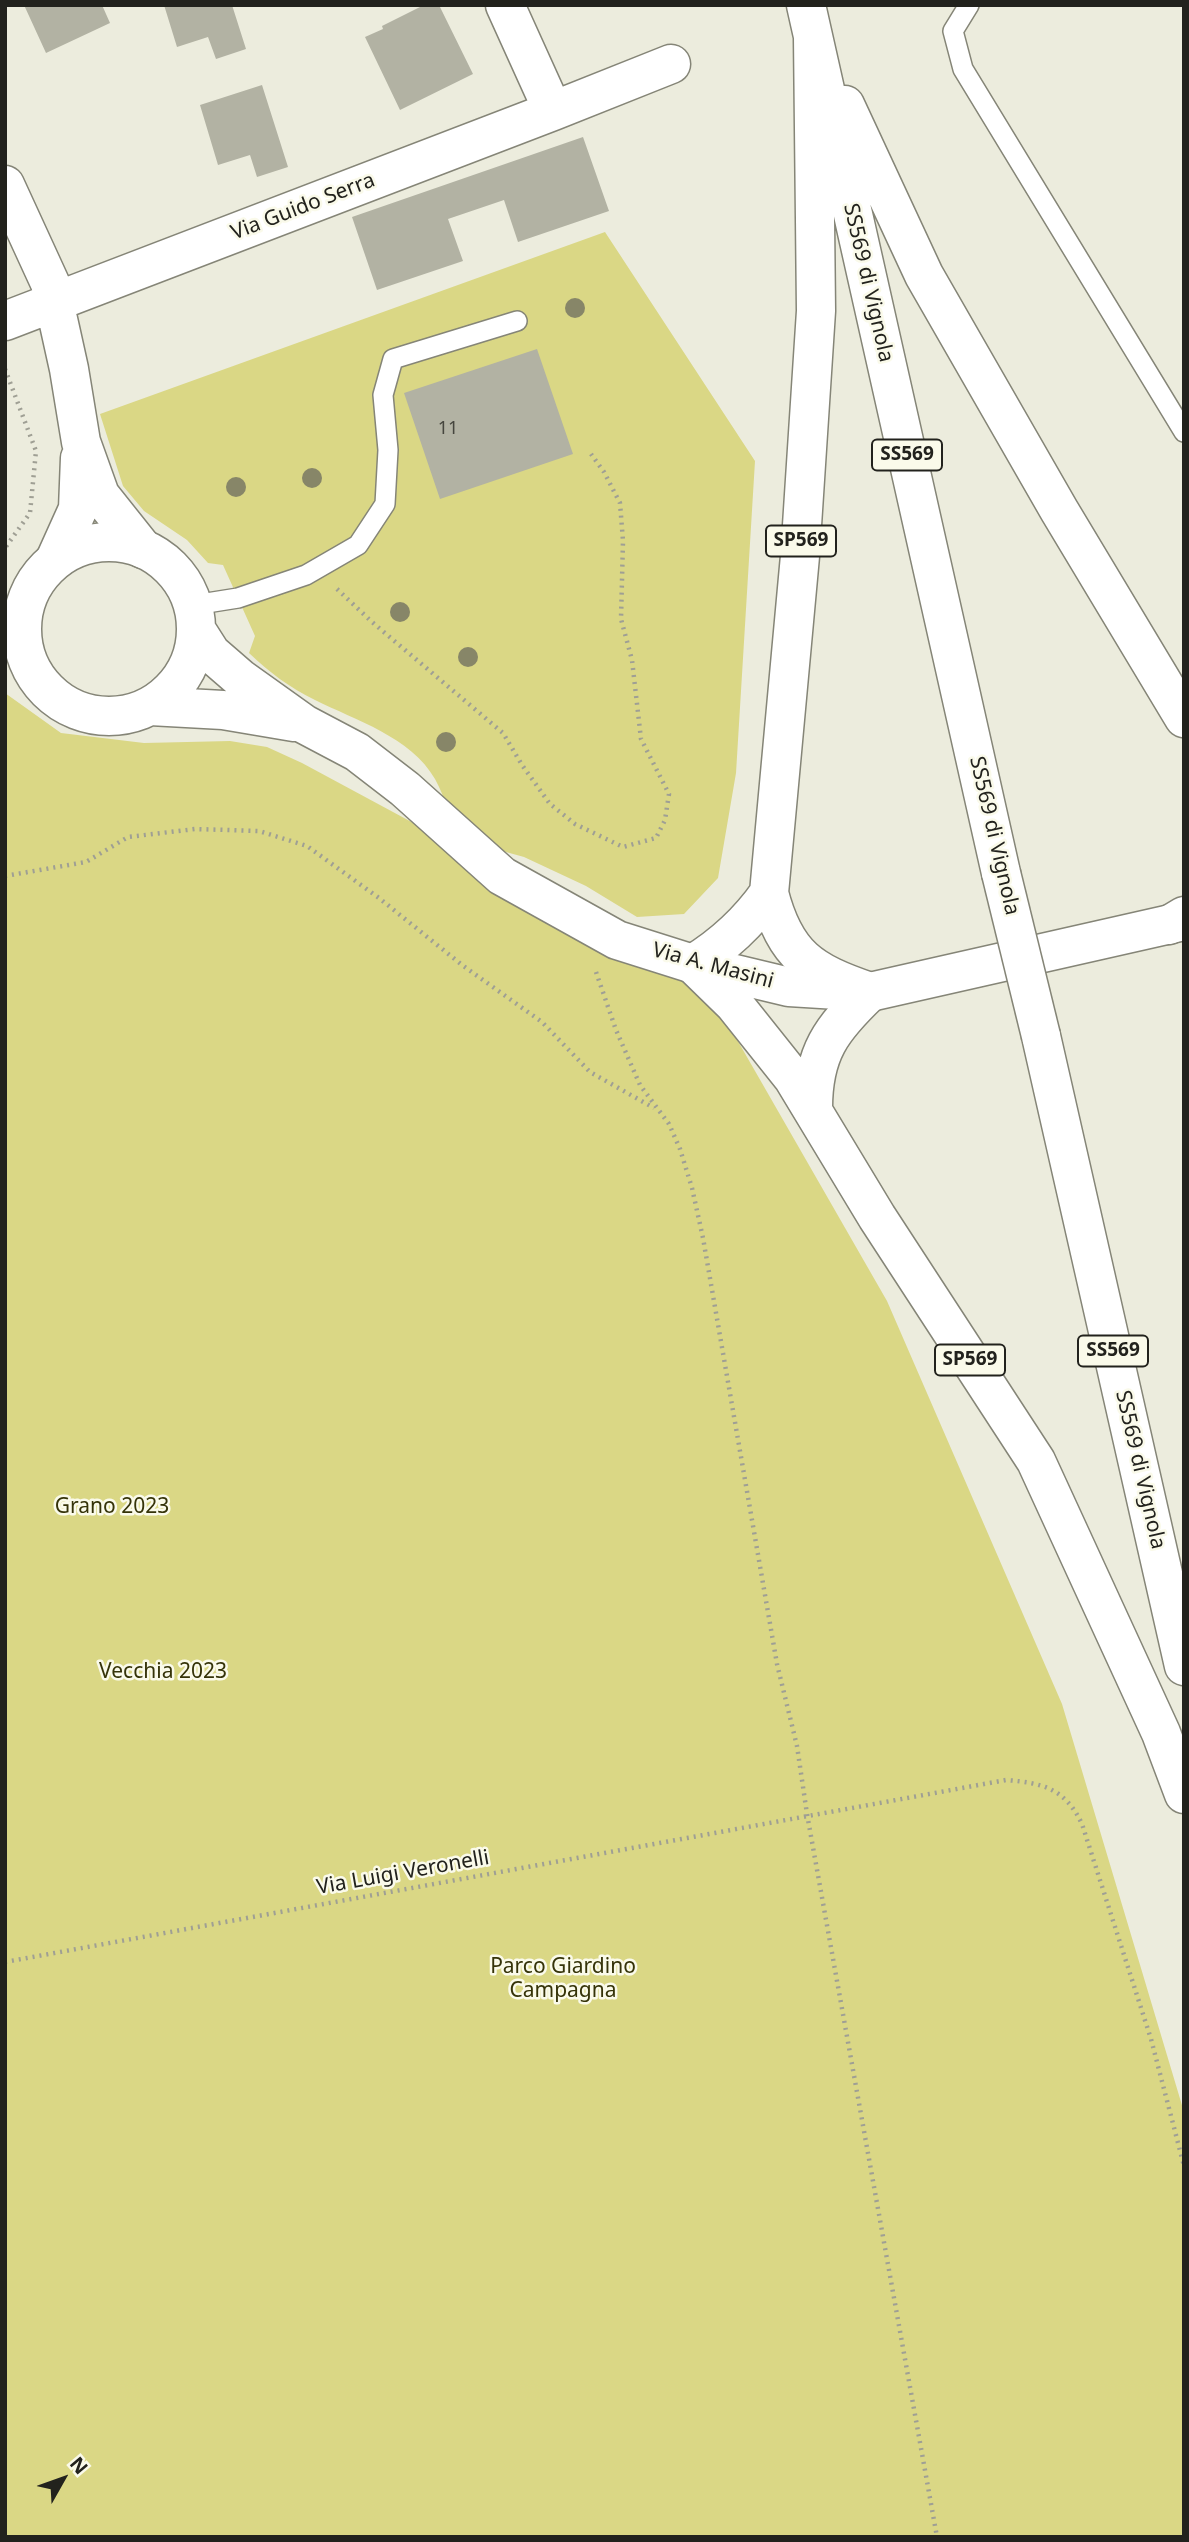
<!DOCTYPE html>
<style>
body{margin:0}
#map{position:relative;width:1189px;height:2542px;overflow:hidden;background:#ececdd;font-family:"Noto Sans",sans-serif}
canvas{display:block}
.frame{position:absolute;inset:0;border:7px solid #22221d;pointer-events:none}
.north{position:absolute;left:28px;top:2444px;width:70px;height:70px;-webkit-text-stroke:5px #fafaea;paint-order:stroke;rotate:50deg;font-size:19px;font-weight:700;line-height:28px;text-align:center;color:#22221d}
.north::after{content:'';display:block;margin:auto;width:24px;height:32px;background:#22221d;clip-path:polygon(50% 0,100% 100%,50% 72%,0 100%)}
</style>
<div id="map">
<canvas width="1189" height="2542"></canvas>
<div class="frame"></div>
<div class="north">N</div>
</div>
<script>
const context = document.querySelector('canvas').getContext('2d');
context.lineJoin = 'round';
function paint(path, color) { context.fillStyle = color; context.fill(path, 'evenodd'); }
function trace(path, color, width, dash) { context.strokeStyle = color; context.lineWidth = width; context.lineCap = dash ? 'butt' : 'round'; context.setLineDash(dash || []); context.stroke(path); }
function write(font, color, halo, rows, align = 'center') {
  context.font = font + ' "Noto Sans",sans-serif'; context.lineWidth = 5; context.setLineDash([]); context.textBaseline = 'middle'; context.strokeStyle = halo; context.fillStyle = color; for (const [text, x, y, turn = 0] of rows) {
    context.save(); context.translate(x, y); context.rotate((+turn || 0) * Math.PI / 180); context.textAlign = isNaN(turn) ? turn : align; if (halo) context.strokeText(text, 0, 0); context.fillText(text, 0, 0); context.restore();
  }
}
const green = new Path2D(`
 M605,232L755,461L736,773L718,878L684,914L637,917L586,886L524,857L459,839C451,820 445,797 435,779C411,737 355,720 315,700C290,688 269,672 249,653L255,636L223,565L208,563L187,540L144,511L123,486L100,414Z
 M5,693L61,733L144,743L230,741L267,747L302,763L510,875L685,949L887,1301L1062,1704L1184,2112V2537H5Z`);
const building = new Path2D(`
 M24,5H102L110,23L46,53Z
 M164,5H232L246,49L216,59L208,37L177,47Z
 M424,5H439L473,74L400,110L365,37L383,29L382,26Z
 M262,85L288,167L257,177L250,155L218,165L200,105Z
 M583,137L609,211L518,242L504,200L448,219L463,261L377,290L352,217Z
 M537,349L573,454L440,499L404,393Z`);
const path = new Path2D(`
 M5,369L36,451L30,513L5,548
 M337,589L372,622L503,733L522,765L550,804L575,824L623,847L656,838L665,820L669,794L641,739L632,660L621,619L623,541L620,503L604,472L591,454
 M5,876L86,862L128,837L195,829L259,831L307,846L379,898L462,965L542,1022L590,1072L654,1108
 M596,972L616,1030L640,1085L669,1124L680,1149L692,1188L703,1238L777,1664L797,1746L807,1814L937,2537
 M5,1962L1006,1780C1042,1783 1065,1788 1082,1824L1151,2039L1184,2166`);
const service = new Path2D(`
 M969,5L953,31L963,69L1184,432
 M194,605L238,598L306,575L358,545L385,504L388,450L383,395L393,359L517,321`);
const minor = new Path2D(`
 M505,5L553,111
 M5,185L50,283L69,369L81,442L100,495L143,549
 M5,321L553,111L671,64
 M55,560L78,509L80,458`);
const tertiary = new Path2D(`
 M22 629a87 87 0 1 1 174 0a87 87 0 1 1-174 0Z
 M197,631L211,653L241,679L304,724L357,752L405,789L502,876L617,940L693,964L789,987L870,992L1184,921
 M150,706L223,710L294,722`);
const trunk = new Path2D(`
 M806,5L1001,873
 M845,105L924,275L1059,510L1184,718
 M769,893C748,923 724,945 693,964L734,1004L793,1078L877,1217L1036,1461L1161,1733L1184,1794
 M1169,925L1184,916
 M1041,1036L1184,1666
 M813,1108C813,1053 831,1029 870,992C811,972 785,956 769,893L800,556L816,311L813,37`);
const trunkBridge = new Path2D(`
 M1001,873L1041,1036`);
const trees = [
 [575,308],
 [312,478],
 [236,487],
 [400,612],
 [468,657],
 [446,742]
];
const numberNames = [
 ["11",448,429]
];
const shields = [
 [907,455,70],
 [801,541,70],
 [1113,1351,70],
 [970,1360,70]
];
const shieldNames = [
 ["SS569",907,455],
 ["SP569",801,541],
 ["SS569",1113,1351],
 ["SP569",970,1360]
];
const streetNames = [
 ["Via Guido Serra",303,207,-21],
 ["SS569 di Vignola",868,283,77],
 ["SS569 di Vignola",994,836,77],
 ["Via A. Masini",713,966,15],
 ["SS569 di Vignola",1140,1470,77],
 ["Via Luigi Veronelli",403,1873,-10]
];
const parkNames = [
 ["Grano 2023",112,1507],
 ["Vecchia 2023",163,1672],
 ["Parco Giardino",563,1967],
 ["Campagna",563,1991]
];
paint(green, '#dad785');
paint(building, '#b2b2a3');
trace(service, '#858577', 22);
trace(minor, '#858577', 41);
trace(tertiary, '#858577', 41);
trace(trunk, '#858577', 41);
trace(path, '#9f9f94', 4.5, [2, 5]);
trace(service, '#fff', 19);
trace(minor, '#fff', 38);
trace(tertiary, '#fff', 38);
trace(trunk, '#fff', 38);
trace(trunkBridge, '#858577', 41, []);
trace(trunkBridge, '#fff', 38);
context.fillStyle = '#878668';
for (const [x, y] of trees) { context.beginPath(); context.arc(x, y, 10, 0, 2 * Math.PI); context.fill(); }
write('18px', '#46463e', null, numberNames);
for (const [x, y, w] of shields) { const box = new Path2D(); box.roundRect(x - w / 2, y - 15.5, w, 31, 5); context.fillStyle = '#fafaea'; context.fill(box); trace(box, '#22221d', 2); }
write('bold 19px', '#22221d', null, shieldNames);
write('21px', '#22221d', '#fafaea', streetNames);
write('21px', '#353308', '#fafaea', parkNames);
</script>
